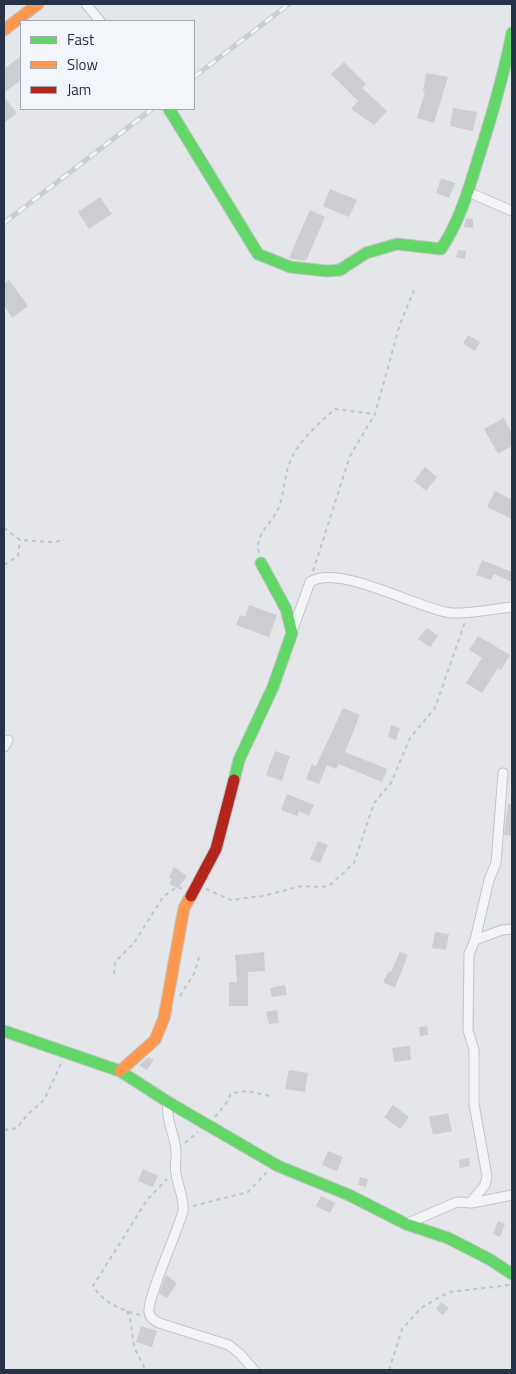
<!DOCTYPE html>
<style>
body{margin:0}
#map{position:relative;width:516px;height:1374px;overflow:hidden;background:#e4e6e9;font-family:"Titillium Web",sans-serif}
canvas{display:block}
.frame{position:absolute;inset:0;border:5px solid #273346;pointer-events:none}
.legend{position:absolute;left:20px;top:20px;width:175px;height:90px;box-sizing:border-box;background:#f2f5f9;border:1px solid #a1a7b1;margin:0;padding:6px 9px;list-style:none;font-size:15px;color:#273346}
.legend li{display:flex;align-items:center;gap:10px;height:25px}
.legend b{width:25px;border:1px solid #a1a7b1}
</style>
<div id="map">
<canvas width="516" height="1374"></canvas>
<div class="frame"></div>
<ul class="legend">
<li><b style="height:6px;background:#63d668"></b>Fast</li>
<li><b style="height:6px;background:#ff974d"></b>Slow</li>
<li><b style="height:6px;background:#b3261e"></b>Jam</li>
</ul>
</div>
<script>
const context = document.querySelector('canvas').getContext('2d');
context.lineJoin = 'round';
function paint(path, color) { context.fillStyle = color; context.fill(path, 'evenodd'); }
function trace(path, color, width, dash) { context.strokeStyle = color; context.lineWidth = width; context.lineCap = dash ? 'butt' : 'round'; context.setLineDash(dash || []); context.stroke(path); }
const building = new Path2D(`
 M21,56V80L4,93V69Z
 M344,62L366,84L362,88L387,111L374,125L351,109L358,101L331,74Z
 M426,73L448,77L434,123L417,118L425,92H423Z
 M4,97L17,113L4,123Z
 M453,108L477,112L473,131L450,126Z
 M441,178L455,183L449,198L436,193Z
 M330,189L357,200L349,217L323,206Z
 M100,197L112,214L89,229L78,212Z
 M310,210L325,217L306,261L292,259L289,258Z
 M466,218L473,219V228L464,227Z
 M458,250L466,251L465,259L456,257Z
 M9,280L28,306L12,318L4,305V284Z
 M468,335L480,342L475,351L463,343Z
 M504,418L512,434V446L498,454L484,429Z
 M425,467L437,477L426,491L414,481Z
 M495,491L512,500V519L487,507Z
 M482,560L512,572V582L494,574L491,580L476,575Z
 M249,605L277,615L269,637L236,625L240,615L245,617Z
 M427,628L438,636L430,647L418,639Z
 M478,636L510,655L501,670L498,668L482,693L466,683L482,658L469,650Z
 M343,708L360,715L345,752L387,769L382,782L339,764L336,769L327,765L319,784L306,779L312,764L316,766Z
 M391,725L400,728L396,740L388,737Z
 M275,751L290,756L282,781L266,775Z
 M287,794L314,805L309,816L299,811L297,816L281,810Z
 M508,804H512V836L504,835Z
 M318,841L328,845L320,863L310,859Z
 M174,867L187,876L178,888L169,884L172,879L169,878Z
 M435,932L449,934L446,950L432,948Z
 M264,952L265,971L248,972V1006H229V982H237L235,955Z
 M400,952L408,955L395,988L383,982L389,971L391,972Z
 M285,985L287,995L272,997L270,988Z
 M277,1010L279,1023L269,1024L266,1012Z
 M427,1026L428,1035L420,1036L419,1027Z
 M410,1046L411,1060L394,1062L392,1048Z
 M148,1057L154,1060L147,1070L139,1065Z
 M289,1070L308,1073L305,1092L285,1089Z
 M393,1105L409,1117L400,1129L384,1117Z
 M448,1113L452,1131L433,1135L429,1117Z
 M328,1151L343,1157L337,1171L322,1165Z
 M469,1158L470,1166L460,1168L459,1160Z
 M143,1169L158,1176L153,1187L138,1181Z
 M360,1177L368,1179L366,1187L358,1185Z
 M321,1196L335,1203L330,1213L316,1206Z
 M498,1221L505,1224L500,1237L493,1234Z
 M166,1275L177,1283L167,1298L159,1293Z
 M441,1302L449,1308L443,1315L436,1309Z
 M141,1326L157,1331L152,1347L136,1342Z`);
const path = new Path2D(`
 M4,528L20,540L54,542L64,540
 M259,553C254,534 271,525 278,509C285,493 284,473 292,457C302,438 319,423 335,409L375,414
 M4,565L18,556L20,540
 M313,571L350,456L375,414L400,324L414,290
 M206,889L231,900L262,896L302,886L321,887L329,886L354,863L374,803L391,783L410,738L435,708L465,622
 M114,974L115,962L134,943L163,897L174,889L182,888
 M180,996L195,972L199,957
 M215,1117L228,1101L231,1093L247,1091L270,1096
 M4,1130L17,1128L27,1115L44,1100L62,1062
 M185,1143L198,1132
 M193,1206L248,1192L268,1171
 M127,1311C134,1326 130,1336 136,1351C139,1358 143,1363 145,1370
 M140,1315C122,1310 103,1303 93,1286L147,1200L167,1179
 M389,1370L402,1329L421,1308L449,1292L510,1285`);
const street = new Path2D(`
 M86,4L100,21
 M468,192L512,211
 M292,632L310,582C338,563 418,609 451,613C471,614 492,609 512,607
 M4,747L8,740
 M475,940L502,930L512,929
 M168,1102C166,1123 174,1131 176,1151C177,1158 174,1166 176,1173C177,1184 185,1200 183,1211C178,1231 147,1298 149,1312C150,1318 154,1320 159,1323L229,1345L240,1354L254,1370
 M470,1203L485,1185L487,1176L474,1104V1050L468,1030L469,954L475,940L489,880L496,863L503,773
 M406,1224L457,1202L472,1203L512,1195`);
const fast = new Path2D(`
 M169,109L258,254L290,267L327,271L340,270L366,253L397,244L441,249C460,221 469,188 479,156C492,115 504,75 512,33
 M234,780L239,760L273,687L292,633L286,609L261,563
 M4,1031L120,1071L168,1102L278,1166L349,1195L406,1224L448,1238L489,1259L512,1274`);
const slow = new Path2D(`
 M4,30L38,4
 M120,1071L155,1040L164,1018L184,908L191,896`);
const jam = new Path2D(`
 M191,896L216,849L234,780`);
const rail = new Path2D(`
 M194,77L289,4
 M4,223L152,109`);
paint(building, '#ccced2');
trace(street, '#c2c4c7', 11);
trace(fast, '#c2c4c7', 13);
trace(slow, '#c2c4c7', 13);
trace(jam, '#c2c4c7', 13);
trace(path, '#c1c4ca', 2, [4, 4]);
trace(street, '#f3f4f6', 9);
trace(fast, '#63d668', 11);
trace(slow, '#ff974d', 11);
trace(jam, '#b3261e', 11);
trace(rail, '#ccced1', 5);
trace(rail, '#f2f5f9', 3, [9]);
</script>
